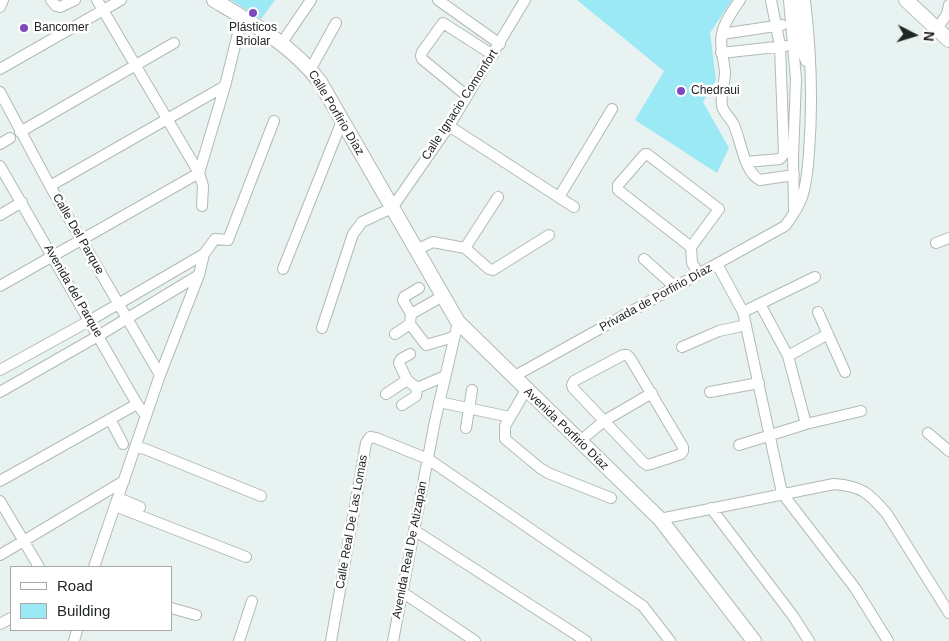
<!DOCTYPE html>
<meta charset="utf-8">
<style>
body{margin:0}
#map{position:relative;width:949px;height:641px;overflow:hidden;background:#e8f2f0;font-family:Arial,sans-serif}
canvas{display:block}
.legend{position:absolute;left:10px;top:566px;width:162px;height:65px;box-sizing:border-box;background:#fff;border:1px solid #a7a8a8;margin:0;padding:6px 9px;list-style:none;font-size:15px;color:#222625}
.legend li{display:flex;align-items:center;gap:10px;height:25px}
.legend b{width:25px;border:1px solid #a7a8a8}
.north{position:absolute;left:889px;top:10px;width:50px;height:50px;-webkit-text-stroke:4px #fff;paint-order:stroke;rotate:95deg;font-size:14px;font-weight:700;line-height:20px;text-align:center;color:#222625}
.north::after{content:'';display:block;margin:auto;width:18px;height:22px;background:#222625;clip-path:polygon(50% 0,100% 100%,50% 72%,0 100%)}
</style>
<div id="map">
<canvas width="949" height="641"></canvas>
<ul class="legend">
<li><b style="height:6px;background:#fff"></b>Road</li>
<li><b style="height:14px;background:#9be9f4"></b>Building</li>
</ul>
<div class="north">N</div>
</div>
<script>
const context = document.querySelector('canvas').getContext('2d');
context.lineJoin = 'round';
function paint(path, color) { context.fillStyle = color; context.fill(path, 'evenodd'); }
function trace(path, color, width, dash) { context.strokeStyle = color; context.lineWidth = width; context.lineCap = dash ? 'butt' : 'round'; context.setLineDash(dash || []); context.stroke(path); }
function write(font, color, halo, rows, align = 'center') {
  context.font = font + ' Arial,sans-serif'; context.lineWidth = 5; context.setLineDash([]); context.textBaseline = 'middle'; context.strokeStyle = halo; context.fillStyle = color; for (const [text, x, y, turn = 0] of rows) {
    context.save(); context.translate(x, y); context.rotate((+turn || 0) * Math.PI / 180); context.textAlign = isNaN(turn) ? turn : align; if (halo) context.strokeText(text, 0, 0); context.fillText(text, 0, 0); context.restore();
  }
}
const building = new Path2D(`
 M231,0H275L261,19Z
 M577,0H732L710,33L716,80L703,102L729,148L717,173L635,120L664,71Z`);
const minor = new Path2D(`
 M51,0L56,6L60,7L75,0
 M438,0L500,44
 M740,0C733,10 724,22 722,34C719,46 724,59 725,72C725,83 720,94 722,106C724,114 731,118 734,125C741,141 744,172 760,180L794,175
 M789,0L796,79L793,157L794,211
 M796,0L801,48L806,61
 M0,7L3,0
 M937,29L947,14L949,5
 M722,34L782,25
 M281,44L311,0
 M721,53L785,46
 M0,69L121,0
 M310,70L336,23
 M0,92L50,186L160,375
 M467,96L422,59L421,56L422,52L443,23L493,55
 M449,126L574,207
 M20,132L174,43
 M0,144L10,138
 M746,162L780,159L784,154L780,46L771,0
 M0,166L137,404L146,416
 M50,186L225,86
 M559,197L612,109
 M202,206L203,186L199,173L225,86L242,17
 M0,215L22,202
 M936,243L949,238
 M691,247L618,190V185L645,154H647L719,209L691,247L692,263L699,274
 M465,248L489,269L493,270L549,235
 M416,250L433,242L465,248L498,197
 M644,259L675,287
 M717,264L743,312L782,493L855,588L888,641
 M283,269L342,121
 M0,286L199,173L97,0
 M443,296L411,314L410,324L426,345L454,337
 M760,304L788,356L806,424
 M743,312L815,277
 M818,312L845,372
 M411,314L403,300L404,297L419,288
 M322,328L353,234L362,222L392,208L449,126L525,0
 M395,334L410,324
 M682,347L719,331L746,325
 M623,355H627L630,358L683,447V451L681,454L651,464L647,465L643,462L573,388L572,385L574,381Z
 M788,356L828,334
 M0,370L89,321L204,254
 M513,377L785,226C792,217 798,208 802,197C807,183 808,167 809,152C813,101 811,51 805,0
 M407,380L399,363L401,359L410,354
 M526,390L505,426V439L540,468L548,473L611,498
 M0,392L98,336L199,275
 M710,392L759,383
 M386,394L407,380L417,388
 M439,402L510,417
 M402,405L416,396L417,388L445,376
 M110,419L123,444
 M466,428L472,390
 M928,433L949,451
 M579,442L604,421L652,393
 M739,445L806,424L861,411
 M136,447L145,449L261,496
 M0,481L137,404
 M118,498L140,507
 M0,501L39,567
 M115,506L246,557
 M711,508L793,616L809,641
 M660,519L834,484C862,486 869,493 887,514L949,613
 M414,530L586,641
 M0,555L124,481
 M94,567L160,375L199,275L204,254L215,239L228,240L274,121
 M402,592L475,641
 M171,608L196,615
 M0,624L11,618
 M74,641L77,630
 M239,641L252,601
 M331,641L366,443L370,437L376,438L428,459L643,606L670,641
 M393,641L435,421L458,322`);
const major = new Path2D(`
 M214,0C252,23 293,46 320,82L458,322L660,519L754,641
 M906,0L949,40`);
const markers = [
 [253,13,5,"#8048bf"],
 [24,28,5,"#8048bf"],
 [681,91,5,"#8048bf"]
];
const poiNames = [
 ["Bancomer",34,28],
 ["Plásticos",253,28,"center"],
 ["Briolar",253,42,"center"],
 ["Chedraui",691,91]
];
const streetNames = [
 ["Calle Ignacio Comonfort",460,105,-57],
 ["Calle Porfirio Díaz",336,113,59],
 ["Calle Del Parque",78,234,60],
 ["Avenida del Parque",73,291,60],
 ["Privada de Porfirio Díaz",656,298,-29],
 ["Avenida Porfirio Díaz",566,429,44],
 ["Calle Real De Las Lomas",352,522,-80],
 ["Avenida Real De Atizapan",410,550,-79]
];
paint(building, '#9be9f4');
trace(minor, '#b1bab9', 12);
trace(major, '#b1bab9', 16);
trace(minor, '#fff', 10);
trace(major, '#fff', 14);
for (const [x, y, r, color] of markers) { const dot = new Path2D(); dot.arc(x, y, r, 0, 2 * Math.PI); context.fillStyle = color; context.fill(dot); trace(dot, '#fff', 2); }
write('12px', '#222625', '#fff', poiNames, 'left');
write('12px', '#222625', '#fff', streetNames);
</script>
